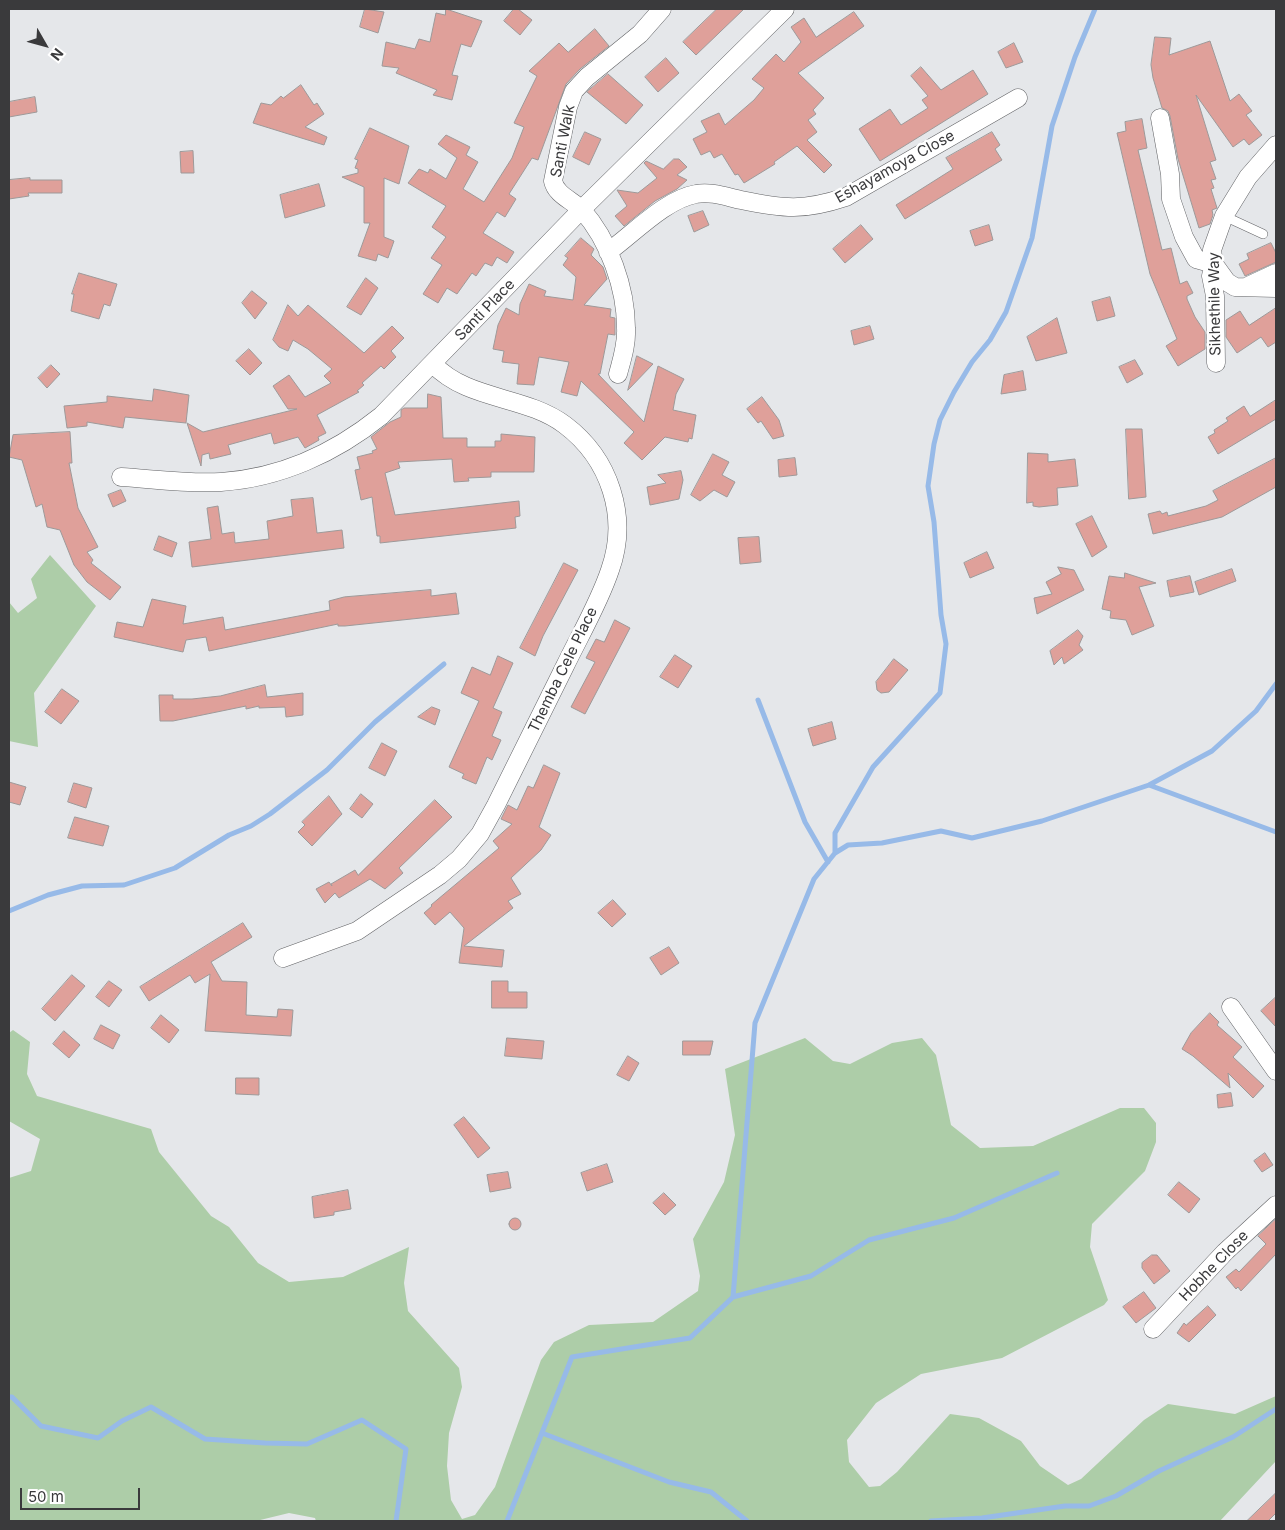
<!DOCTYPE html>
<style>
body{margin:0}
#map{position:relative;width:1285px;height:1530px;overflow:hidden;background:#e5e7ea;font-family:Inter,sans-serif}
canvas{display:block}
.frame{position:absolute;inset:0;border:10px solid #3a3a3c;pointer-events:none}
.north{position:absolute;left:20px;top:20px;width:50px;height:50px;-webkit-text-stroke:4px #fff;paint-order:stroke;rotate:128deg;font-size:14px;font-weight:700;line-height:20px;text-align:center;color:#3a3a3c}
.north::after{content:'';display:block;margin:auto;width:18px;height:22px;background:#3a3a3c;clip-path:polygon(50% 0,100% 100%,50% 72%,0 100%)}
.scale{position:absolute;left:20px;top:1488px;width:120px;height:22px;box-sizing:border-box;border:2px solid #3a3a3c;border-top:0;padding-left:6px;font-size:15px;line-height:18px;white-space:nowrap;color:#3a3a3c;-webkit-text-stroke:4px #fff;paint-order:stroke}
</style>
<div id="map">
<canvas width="1285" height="1530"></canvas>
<div class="frame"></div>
<div class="north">N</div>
<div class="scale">50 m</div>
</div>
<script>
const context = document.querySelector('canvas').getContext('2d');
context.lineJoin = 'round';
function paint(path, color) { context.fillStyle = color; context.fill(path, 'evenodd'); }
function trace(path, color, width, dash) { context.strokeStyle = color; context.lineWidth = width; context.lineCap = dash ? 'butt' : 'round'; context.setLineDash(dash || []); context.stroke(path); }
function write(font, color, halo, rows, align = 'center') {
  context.font = font + ' Inter,sans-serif'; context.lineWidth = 5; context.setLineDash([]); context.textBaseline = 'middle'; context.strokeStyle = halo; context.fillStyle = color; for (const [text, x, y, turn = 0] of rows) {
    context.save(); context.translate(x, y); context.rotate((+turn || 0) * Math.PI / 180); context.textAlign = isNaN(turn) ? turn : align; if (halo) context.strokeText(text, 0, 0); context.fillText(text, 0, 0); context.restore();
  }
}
const green = new Path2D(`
 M50,555L96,606L34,693L38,747L9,741V602L18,613L37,598L31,579Z
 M13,1030L30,1042L27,1074L37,1096L151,1129L159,1152L211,1216L229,1227L258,1263L289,1282L343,1277L409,1247L404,1283L408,1311L459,1368L462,1387L449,1433L447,1466L451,1500L462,1519L475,1515L495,1487L541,1360L554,1342L589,1325L653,1322L698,1291L700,1276L693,1239L724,1182L735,1135L725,1069L805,1038L833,1061L850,1064L892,1043L922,1038L936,1055L951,1125L980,1148L1033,1146L1120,1108H1144L1156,1123V1142L1145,1171L1092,1224L1090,1247L1108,1300L1104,1305L1002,1358L921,1374L876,1403L847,1440L849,1462L869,1487L880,1486L897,1472L950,1414L979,1418L1021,1441L1040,1466L1068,1485L1081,1479L1144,1420L1168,1404L1235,1414L1276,1396V1461L1220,1521H316L315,1518L289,1513L256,1521H9V1178L31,1171L40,1139L9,1121V1033Z`);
const stream = new Path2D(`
 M758,700L805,822L828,862
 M1149,785L1276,832
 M835,853V833L873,767L940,693L946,644L941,615L934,522L928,486L934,444L940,420L954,392L972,362L990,340L1006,312L1032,238L1052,126L1075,57L1095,9
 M9,911L48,895L82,886L124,885L175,868L229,835L251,826L270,814L327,770L375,722L444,664
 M733,1297L811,1276L869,1240L954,1218L1057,1173
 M9,1397H12L41,1426L98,1438L122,1421L151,1407L205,1439L265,1443L307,1444L362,1420L406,1449L396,1521
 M542,1433L669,1482L711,1492L747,1521
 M507,1521L572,1357L690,1338L733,1297L755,1023L814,879L835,853L848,845L882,843L941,831L972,838L1042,821L1149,785L1212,751L1256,711L1276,684
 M931,1521L982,1518L1065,1506H1089L1116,1496L1159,1471L1233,1437L1276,1409`);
const building = new Path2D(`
 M365,9L384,12L378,33L360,27Z
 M446,9L482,21L471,47L461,44L452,75L458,76L452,100L433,95L437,90L396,73L399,68L382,66L386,42L415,49L419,39L430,42L436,13L445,15Z
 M514,9H518L532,20L520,35L504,21Z
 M717,9H744L696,55L683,42Z
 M854,12L864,26L798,73L824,98L813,110L816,114L808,120L817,132L807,140L832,165L824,173L797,146L774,162L775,164L744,183L738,174L735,175L722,154L714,158L710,151L701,155L693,139L707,132L701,121L719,113L725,125L754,100L764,88L752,79L776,54L784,62L801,42L791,27L804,18L816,37Z
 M595,29L609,46L580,69L566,84L538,160L532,158L509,194L516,199L505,217L497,212L483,233L514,252L507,263L497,257L492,266L485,263L476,276L472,273L457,294L447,288L438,303L423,294L442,265L431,258L446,237L432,227L446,206L408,183L419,169L428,173L430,169L446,179L457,158L438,144L446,135L470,147L466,155L478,162L463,189L484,202L512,158L524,127L514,123L537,76L529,71L559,43L568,52Z
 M1155,37L1171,38L1169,55L1210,41L1230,101L1239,94L1252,111L1246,115L1262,135L1249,145L1244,139L1233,147L1196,95L1216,160L1210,162L1216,179L1211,180L1214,188L1211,189L1217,208L1212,210L1213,215L1210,224L1199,228L1178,159L1170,116L1168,111L1162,108L1153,78L1151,65Z
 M1014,43L1023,62L1006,68L998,52Z
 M666,58L679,73L658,92L645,77Z
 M921,67L941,90L973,70L988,94L880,161L859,129L890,109L901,125L928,108L922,100L928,96L911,76Z
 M608,74L643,105L626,124L587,92Z
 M301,85L314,105L317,103L324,114L305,127L327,137L324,145L253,123L261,103L271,105L281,96L283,98Z
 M35,97L37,112L9,117V102Z
 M1142,119L1147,148L1138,150L1162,250L1171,248L1180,284L1187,281L1193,293L1187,296V299L1195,317L1205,332V349L1178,366L1166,346L1177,339L1150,274L1117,133L1126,131L1125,122Z
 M370,128L409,146L399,184L384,178V237L394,241L388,258L378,254L376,261L358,256L370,223H364V187L342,177L358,173V169L355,168L358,160L355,159Z
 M585,132L601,139L589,165L573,157Z
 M992,132L1000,145L995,149L1002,160L905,219L896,205L953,169L946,158Z
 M193,151L194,173H181L180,152Z
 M674,159H679L687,167L677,175L687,180L677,189L655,201L624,226L615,216L627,206L617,190L638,193L657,178L644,163L646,161L663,169Z
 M30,178V180H62V193H28L29,196L9,199V180Z
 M319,184L325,206L285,218L280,195Z
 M703,211L709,225L694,232L688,216Z
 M861,225L873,239L845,263L833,249Z
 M989,225L993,240L975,246L970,231Z
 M581,238L594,249L591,255L603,267L607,279L584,305L611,309L610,317L615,318V335L608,334L600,374H598L644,422L658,366L684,379L676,394L673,410L696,415L692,439L689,438L688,442L665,437L642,460L624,443L634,432L581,381L577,396L561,392L569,362L539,357L534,385L517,384L519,364L502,362L504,351L493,349L498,325L506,308L519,315L520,304L529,284L546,291L544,296L573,300L576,277L563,265L568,258L565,256Z
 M1271,243L1276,253V262L1245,276L1239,264L1249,259L1247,254Z
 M79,273L117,284L110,306L104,304L99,319L71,311L74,294H72Z
 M366,278L378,288L361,315L347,307Z
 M252,291L267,303L255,319L242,303Z
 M1110,297L1115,316L1097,321L1092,302Z
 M288,305L298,316L308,305L364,353L392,326L404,338L391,351L396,357L384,369L381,366L362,383L364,385L357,391L359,392L317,415L326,433L318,437L319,440L305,448L298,437L274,444L271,433L228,445L231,454L210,459L209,453L202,455L201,466L187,423L203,432L297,409H288L273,386L289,375L305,397L331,383L324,376L332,369L308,349L293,340L288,351L279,347L273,340Z
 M1276,308V342L1268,347L1261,337L1237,353L1226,337V320L1240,311L1249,325Z
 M1057,318L1067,353L1036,361L1027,337Z
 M870,326L874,339L854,345L851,331Z
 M249,349L262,363L250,375L236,361Z
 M637,356L653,364L628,390Z
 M1135,360L1143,374L1127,383L1119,367Z
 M51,365L60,374L47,388L38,378Z
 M1023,371L1026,390L1001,394L1004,375Z
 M154,389L189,395L186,423L125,417L123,428L87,422V426L67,428L64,406L107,402V396L152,401Z
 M428,394L441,397L443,438H467V447H495V441H501V434L535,437L534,472H491V477L468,478L469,481L454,482L452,459L398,462L400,468L385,473L395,515L519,501L520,516L515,517L516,528L380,543V536H377L372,497L361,500L355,470L360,469L357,457L373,453L372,451L377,449L371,437L390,422L401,417V410L404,408H427Z
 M762,397L779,420L784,436L773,439L761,421L758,423L747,409Z
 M1276,400V419L1218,454L1208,437L1215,433L1214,430L1228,421L1226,418L1244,406L1250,416Z
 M1126,429H1142L1146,497L1129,499Z
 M70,432L72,463H69L78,508L98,547L87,552L93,560L91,563L121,587L110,600L87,582L74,565L60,530L47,527L42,504L36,507L22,460L9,457L13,435Z
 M1028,453L1048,454V462L1075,459L1078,486L1057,488L1058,505L1039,507L1033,506V502L1027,503Z
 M713,454L729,462L722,475L735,482L727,497L714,490L700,501L691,495Z
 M795,458L797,475L779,477L778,460Z
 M1276,458V487L1222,517L1153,534L1148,514L1160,511L1162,514L1167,512L1168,516L1206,506L1218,500L1213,491Z
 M681,471L683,480L679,499L650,505L647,487L666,483L658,475Z
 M121,490L126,501L113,507L108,495Z
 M313,498L317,533L342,530L344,548L192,567L189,542L211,539L207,508L218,506L222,534L234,532L235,543L269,539L267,521L293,516L291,500Z
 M1092,516L1107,547L1092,557L1076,524Z
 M159,536L177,543L172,557L154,550Z
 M759,537L761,562L740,564L738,538Z
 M987,552L994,568L970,578L964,563Z
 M564,563L578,570L543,636L535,656L520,648Z
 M1058,567L1074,570L1084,590L1037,614L1034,598L1052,594L1046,582L1061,574Z
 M1232,569L1236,581L1199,595L1195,582Z
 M1125,573L1156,583L1139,587L1154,626L1132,635L1126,620L1110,618L1111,611L1102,609L1109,576L1124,578Z
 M1190,576L1194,592L1170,597L1167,581Z
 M431,590V596L456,593L459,614L345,626H338V624L209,651L206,637L186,640L183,652L114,637L117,622L143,627L152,599L186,606L183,624L223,617L225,630L330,610L329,601L344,597Z
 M615,620L630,628L585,714L571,707L595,662L586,658L596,639L604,642Z
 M1078,630L1083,636L1079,645L1083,650L1064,664L1062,657L1054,665L1050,651Z
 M675,655L692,666L678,688L660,677Z
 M498,656L513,663L493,708L502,712L492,736L501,740L492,760L487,757L476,784L462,778L464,774L449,767L479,701L461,693L472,667L490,675Z
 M894,659L908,670L889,692L881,693L877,690L876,682Z
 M265,685L267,697L303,693V715L286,717L285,707L259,708V706L246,709V706L173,721H160L159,695H173V699H192L220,696Z
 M62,689L79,701L61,724L45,712Z
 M432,707L440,710L435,725L418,717Z
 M832,722L836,739L813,746L808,729Z
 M382,743L397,751L385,776L369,768Z
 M544,765L560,773L539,827L551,835L541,850L511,878L521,894L508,901L513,908L464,946L504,950L502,967L459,963L464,928L450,912L435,925L424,913L432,906L431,905L499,848L493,841L512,824L501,819L508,805L517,810L528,786L533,788Z
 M9,782L26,787L20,805L9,802Z
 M74,783L92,788L86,808L68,802Z
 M361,794L373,804L362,818L350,809Z
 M329,796L342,814L312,846L298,832L305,825L302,822Z
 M435,800L452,817L399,868L403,873L385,889L370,879L339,898L335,893L325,903L316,889L329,882L332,886L331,884L355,870L358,875Z
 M75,817L109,826L103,846L68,838Z
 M613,900L626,914L612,927L598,913Z
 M243,923L252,937L211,962L222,981L247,982L246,1015L277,1017L278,1009L293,1010L291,1036L205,1031L210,974L195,983L190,975L149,1001L140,987Z
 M669,947L679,963L661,975L650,958Z
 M72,975L85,986L55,1021L42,1009Z
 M109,981L122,990L109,1007L96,997Z
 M492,981H508V992H527V1008H492Z
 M1276,997V1027L1261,1011Z
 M1210,1013L1219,1022L1217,1025L1242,1047L1233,1057L1264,1086L1253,1098L1228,1073L1230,1088L1193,1056L1182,1049L1191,1033Z
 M161,1015L179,1030L169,1043L151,1028Z
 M101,1025L120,1035L113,1049L94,1039Z
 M64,1031L80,1045L69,1058L53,1044Z
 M507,1038L544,1041L542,1059L505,1056Z
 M683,1041H713L710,1055H683Z
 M628,1056L639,1063L629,1081L617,1075Z
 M236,1078H259V1095L236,1094Z
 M1231,1093L1233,1106L1218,1108L1217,1095Z
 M464,1117L490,1148L478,1158L454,1125Z
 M1265,1153L1273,1165L1262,1172L1254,1161Z
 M607,1164L613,1182L587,1191L581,1173Z
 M508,1172L511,1188L490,1192L487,1175Z
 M1179,1182L1200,1199L1189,1213L1168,1195Z
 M348,1190L351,1209L334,1212V1215L314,1218L312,1197Z
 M664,1193L676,1205L665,1215L653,1203Z
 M509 1224a6 6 0 1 1 12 0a6 6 0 1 1-12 0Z
 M1276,1219V1254L1241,1291L1238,1287L1236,1289L1226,1277L1236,1269L1239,1272L1266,1244L1258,1236Z
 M1152,1255H1157L1170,1271L1154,1284L1142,1268V1263Z
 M1144,1292L1156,1308L1136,1323L1123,1307Z
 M1208,1306L1216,1315L1189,1342L1177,1333L1184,1323L1186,1325Z
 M1276,1493V1513L1268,1521H1247Z`);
const service = new Path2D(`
 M1224,216L1263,234`);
const minor = new Path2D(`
 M1160,118L1170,174L1171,199L1184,237L1196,259L1214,264
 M608,252C633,234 666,199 696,194C711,191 727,197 741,200C784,209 804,211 846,197L1018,98
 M1214,264L1227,282L1235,287L1276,288
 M1248,286L1276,273
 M1216,363L1215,296L1211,276L1214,264L1212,250L1224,216L1248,177L1276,145
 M618,374C622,359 627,344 626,328C626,288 609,240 582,210C572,200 556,195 553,181L568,107L574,91L587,77L640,34L662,9
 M121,477C153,479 188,484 221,482C280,478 335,453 381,416L581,210L785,9
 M283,958L357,931L440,875L459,859L480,834L496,805C519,759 542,712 565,666C580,635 599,603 610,570C629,517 610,459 565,425C525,395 468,401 433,364
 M1231,1007L1276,1071
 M1153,1329L1225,1252L1276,1205`);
const streetNames = [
 ["Santi Walk",563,141,-79],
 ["Eshayamoya Close",895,167,-29],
 ["Sikhethile Way",1215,304,-91],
 ["Santi Place",485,310,-46],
 ["Themba Cele Place",563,670,-64],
 ["Hobhe Close",1214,1266,-46]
];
paint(green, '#adcda8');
trace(stream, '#97bae8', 5);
paint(building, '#dfa09a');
trace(building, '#9d9999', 1);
trace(service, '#626366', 10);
trace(minor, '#626366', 19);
trace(service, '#fff', 9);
trace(minor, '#fff', 18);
write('15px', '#3a3a3c', '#fff', streetNames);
</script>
